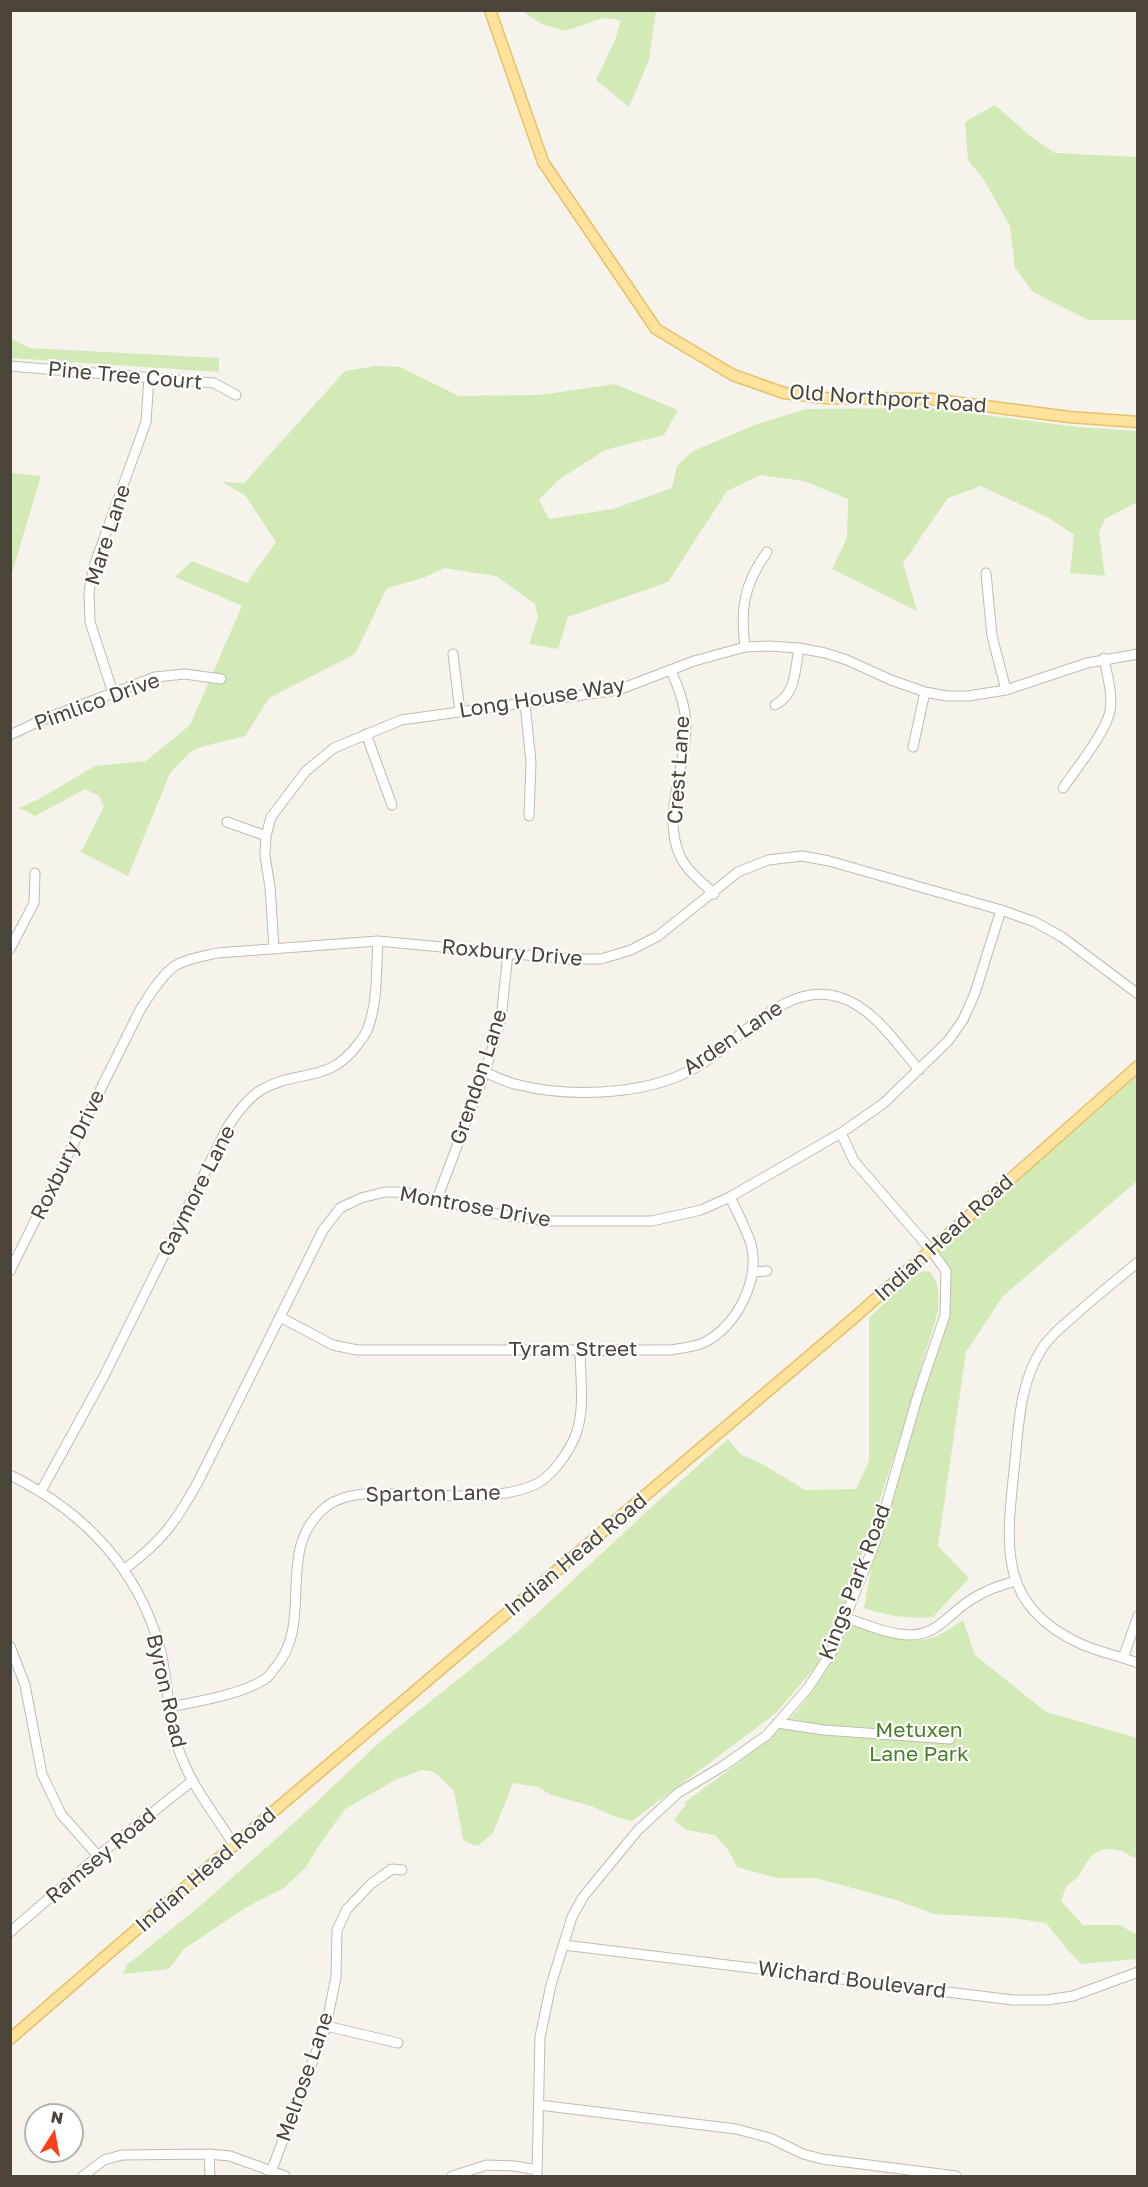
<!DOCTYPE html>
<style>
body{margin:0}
#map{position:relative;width:1148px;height:2187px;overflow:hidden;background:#f6f3ec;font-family:"Golos Text",sans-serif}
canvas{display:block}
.frame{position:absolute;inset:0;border:12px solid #4b4439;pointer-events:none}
.north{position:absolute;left:24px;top:2103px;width:60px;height:60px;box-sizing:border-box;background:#fff;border:2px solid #b7b4b0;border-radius:50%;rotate:11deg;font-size:16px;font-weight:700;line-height:24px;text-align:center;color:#4b4439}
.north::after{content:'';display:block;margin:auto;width:21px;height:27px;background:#fc3f1d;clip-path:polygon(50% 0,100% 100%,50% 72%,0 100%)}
</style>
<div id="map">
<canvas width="1148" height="2187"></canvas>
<div class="frame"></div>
<div class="north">N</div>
</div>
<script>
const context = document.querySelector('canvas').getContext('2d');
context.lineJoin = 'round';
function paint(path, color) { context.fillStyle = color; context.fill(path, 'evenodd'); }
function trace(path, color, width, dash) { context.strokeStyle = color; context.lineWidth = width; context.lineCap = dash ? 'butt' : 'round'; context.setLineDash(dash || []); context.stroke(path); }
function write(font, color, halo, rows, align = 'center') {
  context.font = font + ' "Golos Text",sans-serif'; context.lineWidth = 4.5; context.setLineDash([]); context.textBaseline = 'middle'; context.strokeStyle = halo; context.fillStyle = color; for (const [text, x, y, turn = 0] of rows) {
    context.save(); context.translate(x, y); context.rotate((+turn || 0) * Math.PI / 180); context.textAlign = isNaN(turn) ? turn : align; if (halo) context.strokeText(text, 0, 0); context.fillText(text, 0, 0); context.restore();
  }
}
const green = new Path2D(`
 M522,11H656L649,60L629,107L596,80L615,40L621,20L603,18L565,31L542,24Z
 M995,105L1029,135L1055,153L1137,157V320H1088L1033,292L1015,268L1010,226L984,180L968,160L965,122Z
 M10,338L29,348L219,358V372L11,358Z
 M376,366L400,367L459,396L540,395L615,384L678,410L664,435L605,450L557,481L539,500L549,519L613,509L672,488L677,466L693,451L757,424L807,409L930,408L1078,427L1137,431V504H1133L1105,519L1099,532L1105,576L1070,573L1074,535L1049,518L981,486L948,498L903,563L917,611L832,569L847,538L848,499L804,481L760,475L727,491L668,582L568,617L558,649L529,644L538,618L535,604L496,576L444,568L423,578L387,588L355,654L269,698L245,736L201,747L189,753L170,773L128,876L81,852L104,807L99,796L85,789L35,816L19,808L39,799L95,766L146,761L190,725L242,606L175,577L192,561L247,583L276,542L245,495L222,482L244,483L345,371Z
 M11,473L41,476L11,576L10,473Z
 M1137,1066V1181L1003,1296L966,1352L938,1546L969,1578L933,1617C908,1619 888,1616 864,1608L876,1540L945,1315L946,1271L931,1250Z
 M924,1271L930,1272C940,1284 939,1296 938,1311L901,1435L842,1614L817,1665L776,1713L632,1821L616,1817L591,1806L551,1795L538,1787L513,1783L493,1833L478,1846L468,1843L463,1839L454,1791L434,1772L422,1770L395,1780L345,1809L320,1844L306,1867L284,1888L245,1908L184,1949L169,1969L123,1974L127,1965L200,1906L294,1823L382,1740L516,1633L656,1503L728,1439L740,1454L762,1464L805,1490L856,1489L869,1461V1318L913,1275Z
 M963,1620L975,1655L1046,1712L1137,1738V1858C1127,1856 1123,1849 1111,1849C1089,1849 1087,1865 1077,1878C1074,1881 1069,1883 1066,1887C1064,1891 1063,1897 1061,1901L1083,1925H1119L1137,1934V1959L1081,1964L1066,1948L1046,1923L1012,1918L934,1914L896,1900L816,1878H777L737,1867L729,1851L715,1835L686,1830L674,1820L687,1803H684C729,1769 779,1738 812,1692C827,1671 838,1647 848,1623C873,1633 903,1645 930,1638C941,1636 953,1626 963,1620Z`);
const minor = new Path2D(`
 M10,366L214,383L236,395
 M986,573L992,636L1006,690
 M745,647C740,609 744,584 767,552
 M453,654L460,712
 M671,670C678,687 685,704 686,723C687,767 661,814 680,856C687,871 702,882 714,894
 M113,693L90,622L89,592L94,566L146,422L149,377
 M525,704L531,762L529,816
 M775,705C796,694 795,670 799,648
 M366,734L392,805
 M10,735L42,720L155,677L185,674L221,679
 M913,747L925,692
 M1063,788C1076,769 1106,732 1110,711C1113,694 1107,675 1104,658
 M227,822L266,836
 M10,949L34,903L35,873
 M274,949L270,887L265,856L266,836L271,817L306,771L334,748L401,720L618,690L694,661L745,647L769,646L799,648L825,653L847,660L891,680L925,692L947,696H968L1006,690L1087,663L1138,654
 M485,1072C496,1077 507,1083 519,1085C567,1097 635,1095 681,1075C732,1054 779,979 839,997C873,1007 897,1044 919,1070
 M437,1199L485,1072L501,1019L508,953
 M1138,1262C1119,1278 1100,1293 1082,1309C1069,1321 1053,1332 1043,1347C1020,1382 1019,1421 1015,1461C1007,1541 994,1604 1081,1644C1099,1652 1119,1656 1138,1663
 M10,1271L140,1010C149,996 159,979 172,968C183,959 204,956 217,953L378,941L569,959H601L631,950L658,936L738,872L768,860L802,856L829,861L1001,910L1035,922L1062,937L1138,994
 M754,1272L767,1271
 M280,1317L333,1345L357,1350H671C681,1348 694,1347 703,1343C736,1328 761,1279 751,1244C746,1228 737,1212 730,1197
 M10,1475C85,1512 137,1567 160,1648C169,1683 167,1722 181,1756C193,1788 216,1816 234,1845
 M41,1491L103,1378L227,1128C236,1114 247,1099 261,1090C296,1069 330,1084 358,1044C362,1039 366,1034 368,1028C378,1001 376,970 378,941
 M125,1569C163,1540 175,1523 198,1482L323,1230L340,1208L361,1198L385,1192H404L497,1214L546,1221H652L701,1210L730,1197L841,1133L884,1103L948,1041L963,1020L975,993L1001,910
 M846,1618C863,1623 881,1632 899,1634C936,1640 946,1615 972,1599C986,1590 999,1586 1015,1581
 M10,1646L25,1685L42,1774L61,1814L98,1856
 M1123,1658L1138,1616
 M169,1707C196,1702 243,1694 265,1679C268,1677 272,1672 274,1669C317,1622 272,1549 327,1506C346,1492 374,1493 397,1494C441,1494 491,1502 532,1486C551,1479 571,1450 577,1431C585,1406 580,1375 580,1349
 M777,1723L824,1730L950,1739
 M10,1932L98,1856L192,1781
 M564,1945L1013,2000H1047L1073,1996L1138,1972
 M326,2026L398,2043
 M539,2105L736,2129L770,2138L803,2154L822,2159L956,2176
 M209,2154L210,2176
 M271,2172L326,2026L336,1977L337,1930L347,1909L372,1883L392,1869L402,1870
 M83,2176L104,2160L122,2155L209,2154L230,2156L285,2176
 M452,2176L487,2165L515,2166L537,2170
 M537,2176L540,2037L551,1985L572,1917L583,1897L638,1830L678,1793L723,1766L767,1735L808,1688L831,1653L876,1540L918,1395L945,1315L946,1271L931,1250L854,1161L841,1133`);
const major = new Path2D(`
 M490,10L543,162L656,329L733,375L784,393L825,398L931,399L1069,417L1138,422
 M10,2039L234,1845L855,1317L1138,1066`);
const streetNames = [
 ["Pine Tree Court",125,376,5],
 ["Old Northport Road",888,399,4],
 ["Mare Lane",108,535,-72],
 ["Long House Way",542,698,-9],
 ["Pimlico Drive",97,702,-20],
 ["Crest Lane",679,770,-86],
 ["Roxbury Drive",512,953,5],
 ["Arden Lane",733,1038,-34],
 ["Grendon Lane",479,1077,-72],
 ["Roxbury Drive",68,1155,-64],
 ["Gaymore Lane",197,1191,-63],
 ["Montrose Drive",475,1207,10],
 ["Indian Head Road",944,1238,-42],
 ["Tyram Street",573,1349],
 ["Sparton Lane",433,1494,-1],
 ["Indian Head Road",576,1555,-40],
 ["Kings Park Road",855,1582,-69],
 ["Byron Road",166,1691,77],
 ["Ramsey Road",101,1856,-40],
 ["Indian Head Road",206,1870,-41],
 ["Wichard Boulevard",852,1980,7],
 ["Melrose Lane",305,2077,-71]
];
const parkNames = [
 ["Metuxen",919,1730],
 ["Lane Park",919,1754]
];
paint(green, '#d2eab5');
trace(minor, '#c2bbae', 11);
trace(major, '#e6c16a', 13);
trace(minor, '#fff', 9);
trace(major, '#ffe39c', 10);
write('21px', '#4b4439', '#fff', streetNames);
write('21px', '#4a7f2a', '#fff', parkNames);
</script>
